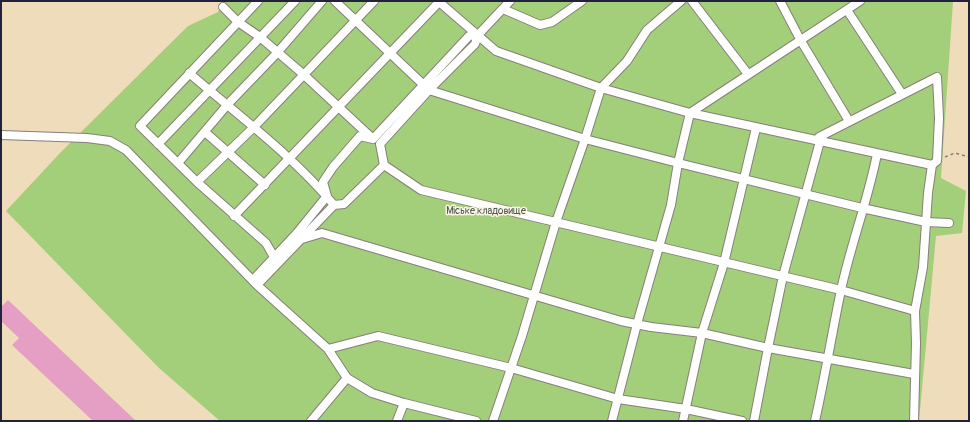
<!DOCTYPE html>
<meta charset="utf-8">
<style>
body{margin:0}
#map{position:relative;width:970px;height:422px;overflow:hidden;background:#efdcba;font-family:Pangolin,sans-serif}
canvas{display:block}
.frame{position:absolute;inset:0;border:2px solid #22223b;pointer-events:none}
</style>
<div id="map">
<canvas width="970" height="422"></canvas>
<div class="frame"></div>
</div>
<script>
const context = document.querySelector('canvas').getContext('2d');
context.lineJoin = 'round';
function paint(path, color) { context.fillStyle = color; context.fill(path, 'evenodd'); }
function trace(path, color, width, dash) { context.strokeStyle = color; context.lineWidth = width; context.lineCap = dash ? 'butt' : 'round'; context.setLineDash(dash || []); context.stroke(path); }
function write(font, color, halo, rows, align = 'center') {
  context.font = font + ' Pangolin,sans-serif'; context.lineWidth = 3; context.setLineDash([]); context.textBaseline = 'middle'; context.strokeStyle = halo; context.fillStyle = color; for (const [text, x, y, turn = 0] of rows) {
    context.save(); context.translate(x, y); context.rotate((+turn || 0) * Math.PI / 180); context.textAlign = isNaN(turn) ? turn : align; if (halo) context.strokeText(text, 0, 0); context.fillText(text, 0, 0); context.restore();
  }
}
const green = new Path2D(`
 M224,1H953L941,178L966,191L962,233L936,236L919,421H220L159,368L6,211L60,153L188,26L218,12Z`);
const building = new Path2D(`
 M8,300L136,421H93L12,345L19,338L1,321V307Z`);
const path = new Path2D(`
 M945,157L955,153L969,157`);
const minor = new Path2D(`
 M258,1L140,126L197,182L266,243L274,257
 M335,1L429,90L585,139L678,163L862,208L926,222L949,223
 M438,1L496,51L601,88L690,113L932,165
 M692,1L748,74
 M780,1L801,41L849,121
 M223,7L238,22L260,37L303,74L373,139
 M503,9L540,25L552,22L582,1
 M847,10L902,94
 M189,73C238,115 292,155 334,205
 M205,132L265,185
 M1,135L87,138L110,141L126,150L257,285L328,349L347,378L372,393L404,403L476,421
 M158,144L295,1
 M178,163L228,104L277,53L322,1
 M384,165L421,190L841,290L915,311
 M197,182L253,128L374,1
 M234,216L440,1
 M297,233L302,239L322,233L621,321L651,327L702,333L768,348L914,374
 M253,280L297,233L327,196L323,182L333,167L360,136L373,139L469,36L478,35
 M257,285L334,205L344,204L384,165L380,144L429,90L475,44L478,35L510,1
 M328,349L378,336L511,368L618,399L686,409L742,421
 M311,421L347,378
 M397,421L404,403
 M493,421L522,336L556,222L585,139L601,88L627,61L647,30L681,1
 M612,421L637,324L671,205L678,163L690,113L860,1
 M683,421L702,333L724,263L756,128
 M754,421L768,348L783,276L819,145V137L937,77L939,118L937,161L932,165L928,193L923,267L915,311L916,343L914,421
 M815,421C825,377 832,333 841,290C851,244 868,200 877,154`);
const parkNames = [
 ["Міське кладовище",486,211]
];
paint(green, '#a3ce7a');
paint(building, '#e59fc5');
trace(minor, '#887f7a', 10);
trace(path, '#887f7a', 1.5, [3, 3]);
trace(minor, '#fff', 8);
write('10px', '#49564e', '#fcf5e5', parkNames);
</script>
